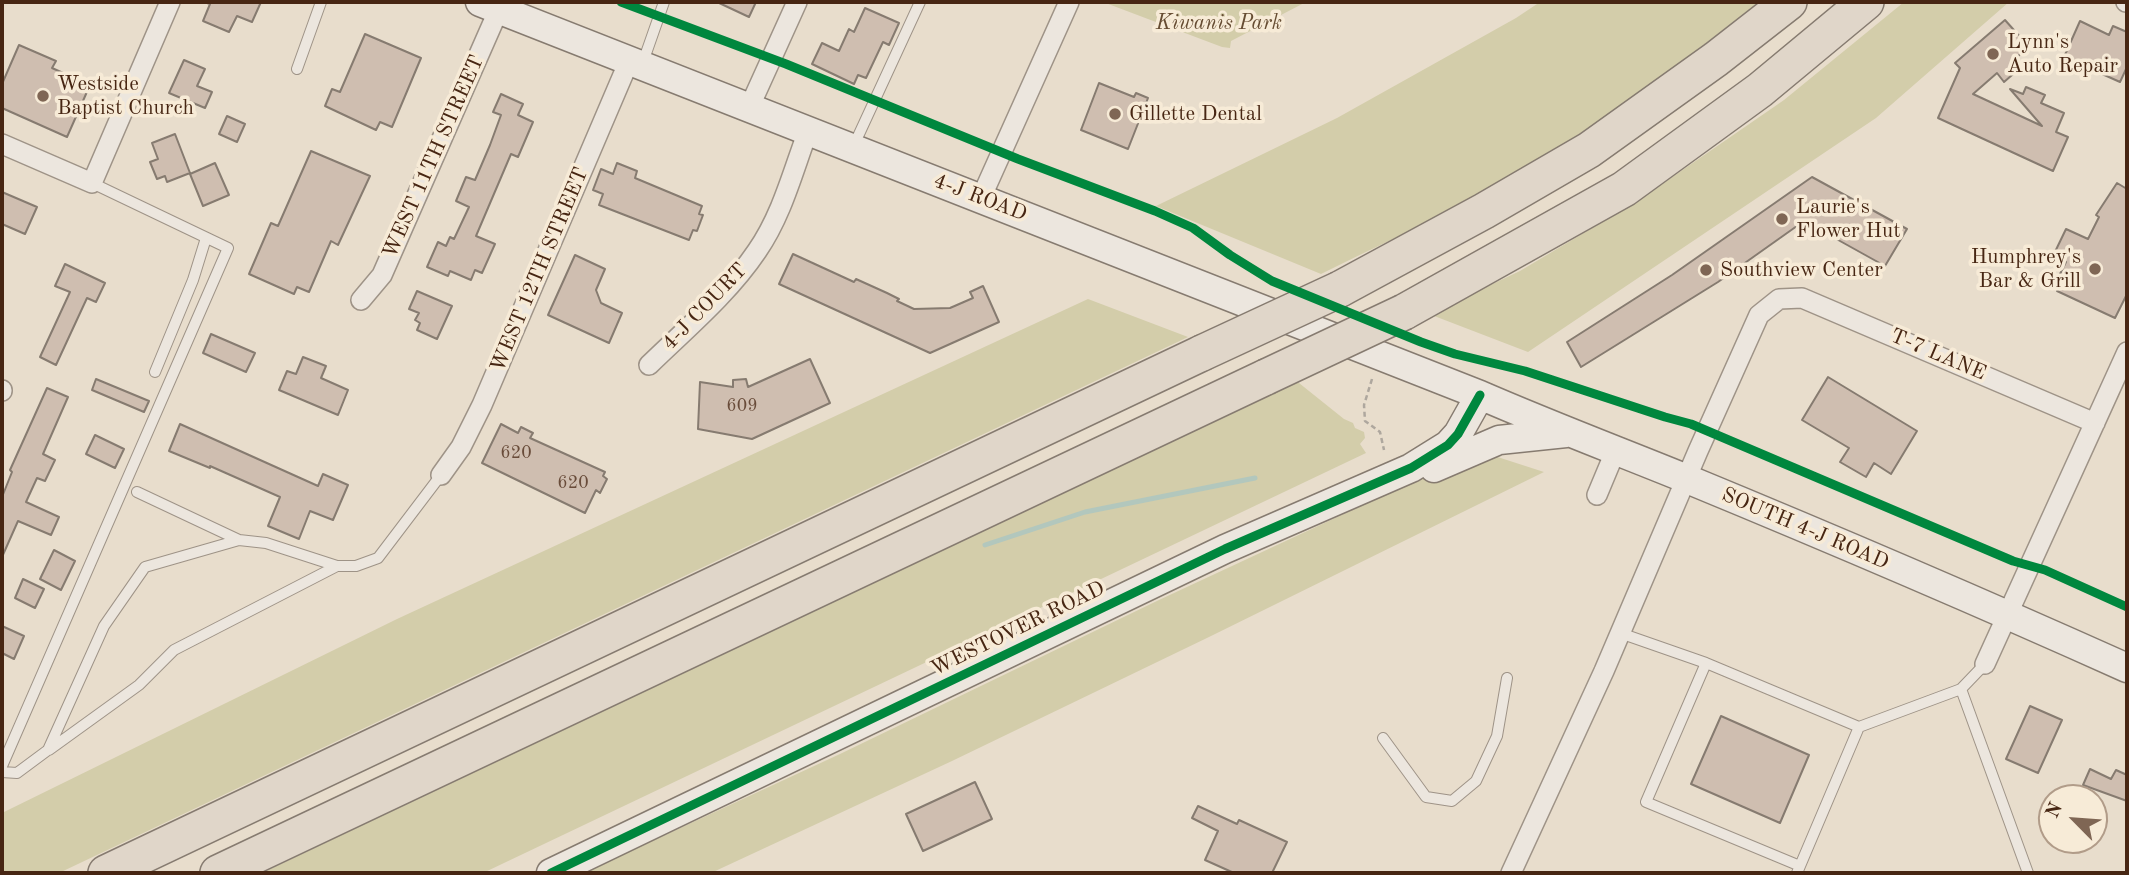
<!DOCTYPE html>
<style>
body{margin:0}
#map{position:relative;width:2129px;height:875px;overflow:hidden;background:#e8ddcc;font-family:"Old Standard TT",serif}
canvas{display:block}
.frame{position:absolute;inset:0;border:4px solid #472613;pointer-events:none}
.north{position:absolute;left:2038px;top:784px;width:70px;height:70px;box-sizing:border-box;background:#f7ebd7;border:2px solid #b19c89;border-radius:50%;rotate:295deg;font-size:19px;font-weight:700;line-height:28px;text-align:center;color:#472613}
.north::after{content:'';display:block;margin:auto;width:24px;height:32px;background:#7f6654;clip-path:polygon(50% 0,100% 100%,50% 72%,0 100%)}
</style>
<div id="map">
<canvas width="2129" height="875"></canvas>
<div class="frame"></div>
<div class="north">N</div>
</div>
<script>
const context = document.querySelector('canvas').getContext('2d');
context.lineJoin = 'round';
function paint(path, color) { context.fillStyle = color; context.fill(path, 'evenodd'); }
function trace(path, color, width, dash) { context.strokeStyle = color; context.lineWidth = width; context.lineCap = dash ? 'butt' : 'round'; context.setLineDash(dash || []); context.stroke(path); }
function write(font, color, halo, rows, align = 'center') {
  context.font = font + ' "Old Standard TT",serif'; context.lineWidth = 7; context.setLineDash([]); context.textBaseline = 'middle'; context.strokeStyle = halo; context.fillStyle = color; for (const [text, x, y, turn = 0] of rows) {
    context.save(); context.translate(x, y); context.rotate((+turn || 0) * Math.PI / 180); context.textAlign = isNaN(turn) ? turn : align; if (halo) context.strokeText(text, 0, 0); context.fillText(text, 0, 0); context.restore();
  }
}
const green = new Path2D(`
 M1103,2H1306L1231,41L1230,48L1222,47Z
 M1540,2H1759C1666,75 1570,147 1465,203C1417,228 1369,250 1321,274L1156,206L1337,118L1516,18Z
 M1904,2H2009L1876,118L1528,352L1429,314L1520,271L1639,200L1784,100Z
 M1088,299L1188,337L59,873H2V813L397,619Z
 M1294,379L1344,419L1353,423L1355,428L1364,432L1365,438L1360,444L1366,453L483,873H262Z
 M1479,451L1544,472L1209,637L952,761L711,873H583L840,754L1159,600Z`);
const stream = new Path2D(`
 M985,545L1085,512L1255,478`);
const building = new Path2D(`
 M204,2H261L252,22L237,16L229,32L203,21L210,4Z
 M717,2H756L749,17Z
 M865,8L899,23L889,45L883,42L866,78L858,75L854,84L812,64L822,43L839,51L849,29L854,32Z
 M2005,20L2029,47L2012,61L2019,69L2004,82L1997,73L1973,94L2042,126L2010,89L2023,94L2026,87L2045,95L2041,103L2064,113L2056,132L2068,137L2053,171L1938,118L1960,68L1955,63Z
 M2080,21L2109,35L2113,26L2127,32V67L2120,82L2064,57Z
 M365,34L421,58L392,127L380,122L376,130L325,106L332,89L340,92Z
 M19,45L56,61L52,68L90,85L67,137L2,108V84Z
 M184,60L205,69L197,86L212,92L205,108L169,93Z
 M1099,83L1134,97L1136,93L1148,98L1128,149L1081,130Z
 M501,94L523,104L518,115L533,122L518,157L511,154L476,236L495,244L482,273L475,270L471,280L450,271L448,276L427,267L438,242L446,246L450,237L454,239L469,207L456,201L466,177L475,180L490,145L501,115L493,112Z
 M227,116L245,124L237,142L219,134Z
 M175,134L190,173L167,182L165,176L157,179L150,162L158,159L152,143Z
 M311,151L370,176L338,245L331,241L309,292L297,287L294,294L249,274L271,223L278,226Z
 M215,163L229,195L203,206L190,174Z
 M617,163L637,171L635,178L702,206L699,214L703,215L697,231L693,230L689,240L599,205L603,194L593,190L601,169L613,174Z
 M1812,177L1907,229L1885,266L1804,221L1718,282L1581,367L1567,342L1672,275Z
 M2117,183L2127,189V294L2115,318L2057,291L2064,278L2059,276L2066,262L2053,256L2066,229L2088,239L2099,217L2096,215Z
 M2,192L37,207L25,234L2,224Z
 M793,254L854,282L856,279L887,293L899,299L897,301L914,309L950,308L973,298L970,292L983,286L999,322L930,353L779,284Z
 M575,255L605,269L596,290L601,303L622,313L609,343L548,315Z
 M65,264L105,283L96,302L87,298L56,365L40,357L70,292L55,286Z
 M417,291L452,306L437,339L417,330L420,323L415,320L419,313L409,309Z
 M211,334L255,353L246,372L203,353Z
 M303,357L326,366L321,378L348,390L338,415L279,390L287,371L296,374Z
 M810,359L830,403L752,439L698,429L700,382L733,387V380L746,379L748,387Z
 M1828,377L1917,431L1891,474L1874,463L1866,477L1840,462L1849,448L1802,420Z
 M96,379L149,401L144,412L92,390Z
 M47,388L68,397L43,454L55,460L45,481L37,478L26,502L59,517L51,535L18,521L2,557V497L12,472L10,470Z
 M180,424L318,486L323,474L348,485L333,520L310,511L299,539L268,526L280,497L210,466V468L169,451Z
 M501,424L518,433L521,427L533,433L530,438L605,472L603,476L607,479L600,493L596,490L585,513L482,463Z
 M95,435L124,449L115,468L86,454Z
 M54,550L75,561L61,590L40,579Z
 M23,579L44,589L35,608L15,598Z
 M2,626L24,636L14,659L2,653Z
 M2030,706L2062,720L2038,773L2006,759Z
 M1721,716L1809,755L1780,823L1691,784Z
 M2090,769L2111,779L2116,770L2127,775V801L2083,785Z
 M975,782L992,819L923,851L906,814Z
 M1198,806L1237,824L1239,820L1287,842L1272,873H1234L1205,860L1218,831L1192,818Z`);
const path = new Path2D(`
 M1372,379L1364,405L1365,421L1380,432L1384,450`);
const lane = new Path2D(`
 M643,62L664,2
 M297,69L321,2
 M854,145L920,2
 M155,372L193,280L206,238
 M137,492L239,540
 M1620,633L1706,663L1859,727L1961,689L1985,664
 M1706,663L1646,802L1800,866
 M1961,689L2028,873
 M1383,738L1426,797L1452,801L1476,781L1497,736L1507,678
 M49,750L139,685L174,650L337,566
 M2,766L228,248L92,183
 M2,772L17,773L48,750L104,626L145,567L239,540L266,543L337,566H356L378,558L441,475
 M1797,873L1859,727`);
const street = new Path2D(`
 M2126,2H2127
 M749,108L797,2
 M2,144L92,183L170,2
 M981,198L1069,2
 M361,300L382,275L499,9
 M649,365C686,329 728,294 757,251C782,215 793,171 808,131
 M2,390V391
 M441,475L461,447L482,405L629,61
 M1597,495L1615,452
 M1985,664L2127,352
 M1511,873L1604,671L1698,451L1759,315L1779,299L1802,298L2095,423`);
const secondary = new Path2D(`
 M480,2L1480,395C1549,425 1618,451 1687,479C1835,540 1982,603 2127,668
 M1434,468L1499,440L1566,433
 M551,873L1225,549L1411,468L1448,445L1458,434L1480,395`);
const highway = new Path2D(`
 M1340,289L1484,211L1589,150L1716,59L1789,2
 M1404,312L1624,189L1760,90L1866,2
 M106,873L1202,353
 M218,873L1266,377`);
const highwayBridge = new Path2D(`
 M1202,353L1340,289
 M1266,377L1404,312`);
const cycleway = new Path2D(`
 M621,2L786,64L1018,159L1155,211L1193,228L1230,255L1272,281L1421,342L1455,354L1525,371L1665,417L1691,424L2013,561L2045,570L2127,607
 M551,873L1225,549L1411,468L1448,445L1458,434L1480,395`);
const markers = [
 [1993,54,7,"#7f6654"],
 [43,96,7,"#7f6654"],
 [1115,114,7,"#7f6654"],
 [1782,219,7,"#7f6654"],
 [2095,269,7,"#7f6654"],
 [1706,270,7,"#7f6654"]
];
const numberNames = [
 ["609",742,406],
 ["620",516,453],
 ["620",573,483]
];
const parkNames = [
 ["Kiwanis Park",1219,23]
];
const poiNames = [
 ["Lynn's",2007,42],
 ["Auto Repair",2007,66],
 ["Westside",57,84],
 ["Baptist Church",57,108],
 ["Gillette Dental",1129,114],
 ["Laurie's",1796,207],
 ["Flower Hut",1796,231],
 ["Humphrey's",2081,257,"right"],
 ["Bar & Grill",2081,281,"right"],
 ["Southview Center",1720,270]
];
const streetNames = [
 ["WEST 11TH STREET",434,157,-66],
 ["4-J ROAD",980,198,21],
 ["WEST 12TH STREET",540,270,-67],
 ["4-J COURT",705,307,-46],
 ["T-7 LANE",1938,355,23],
 ["SOUTH 4-J ROAD",1805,529,23],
 ["WESTOVER ROAD",1018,629,-26]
];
paint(green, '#d3cdaa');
trace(stream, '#b2c7bd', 5);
paint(building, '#cfbeb0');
trace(building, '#867b70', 2);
trace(lane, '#9e9387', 12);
trace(street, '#9e9387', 22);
trace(secondary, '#867b70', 31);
trace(highway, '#867b70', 38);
trace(path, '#aea79e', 2.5, [5, 3.5]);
trace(lane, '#ece6de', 10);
trace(street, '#ece6de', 19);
trace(secondary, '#ece6de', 28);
trace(highway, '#e0d6c9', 35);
trace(highwayBridge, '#867b70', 38, []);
trace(highwayBridge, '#e0d6c9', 35);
trace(cycleway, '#00873e', 9);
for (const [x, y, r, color] of markers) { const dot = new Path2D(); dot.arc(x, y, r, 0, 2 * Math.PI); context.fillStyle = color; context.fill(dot); trace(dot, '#f7ebd7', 2.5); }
write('18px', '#694c3a', null, numberNames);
write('italic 21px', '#664c32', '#f7ebd7', parkNames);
write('21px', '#472613', '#f7ebd7', poiNames, 'left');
write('21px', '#472613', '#f7ebd7', streetNames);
</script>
